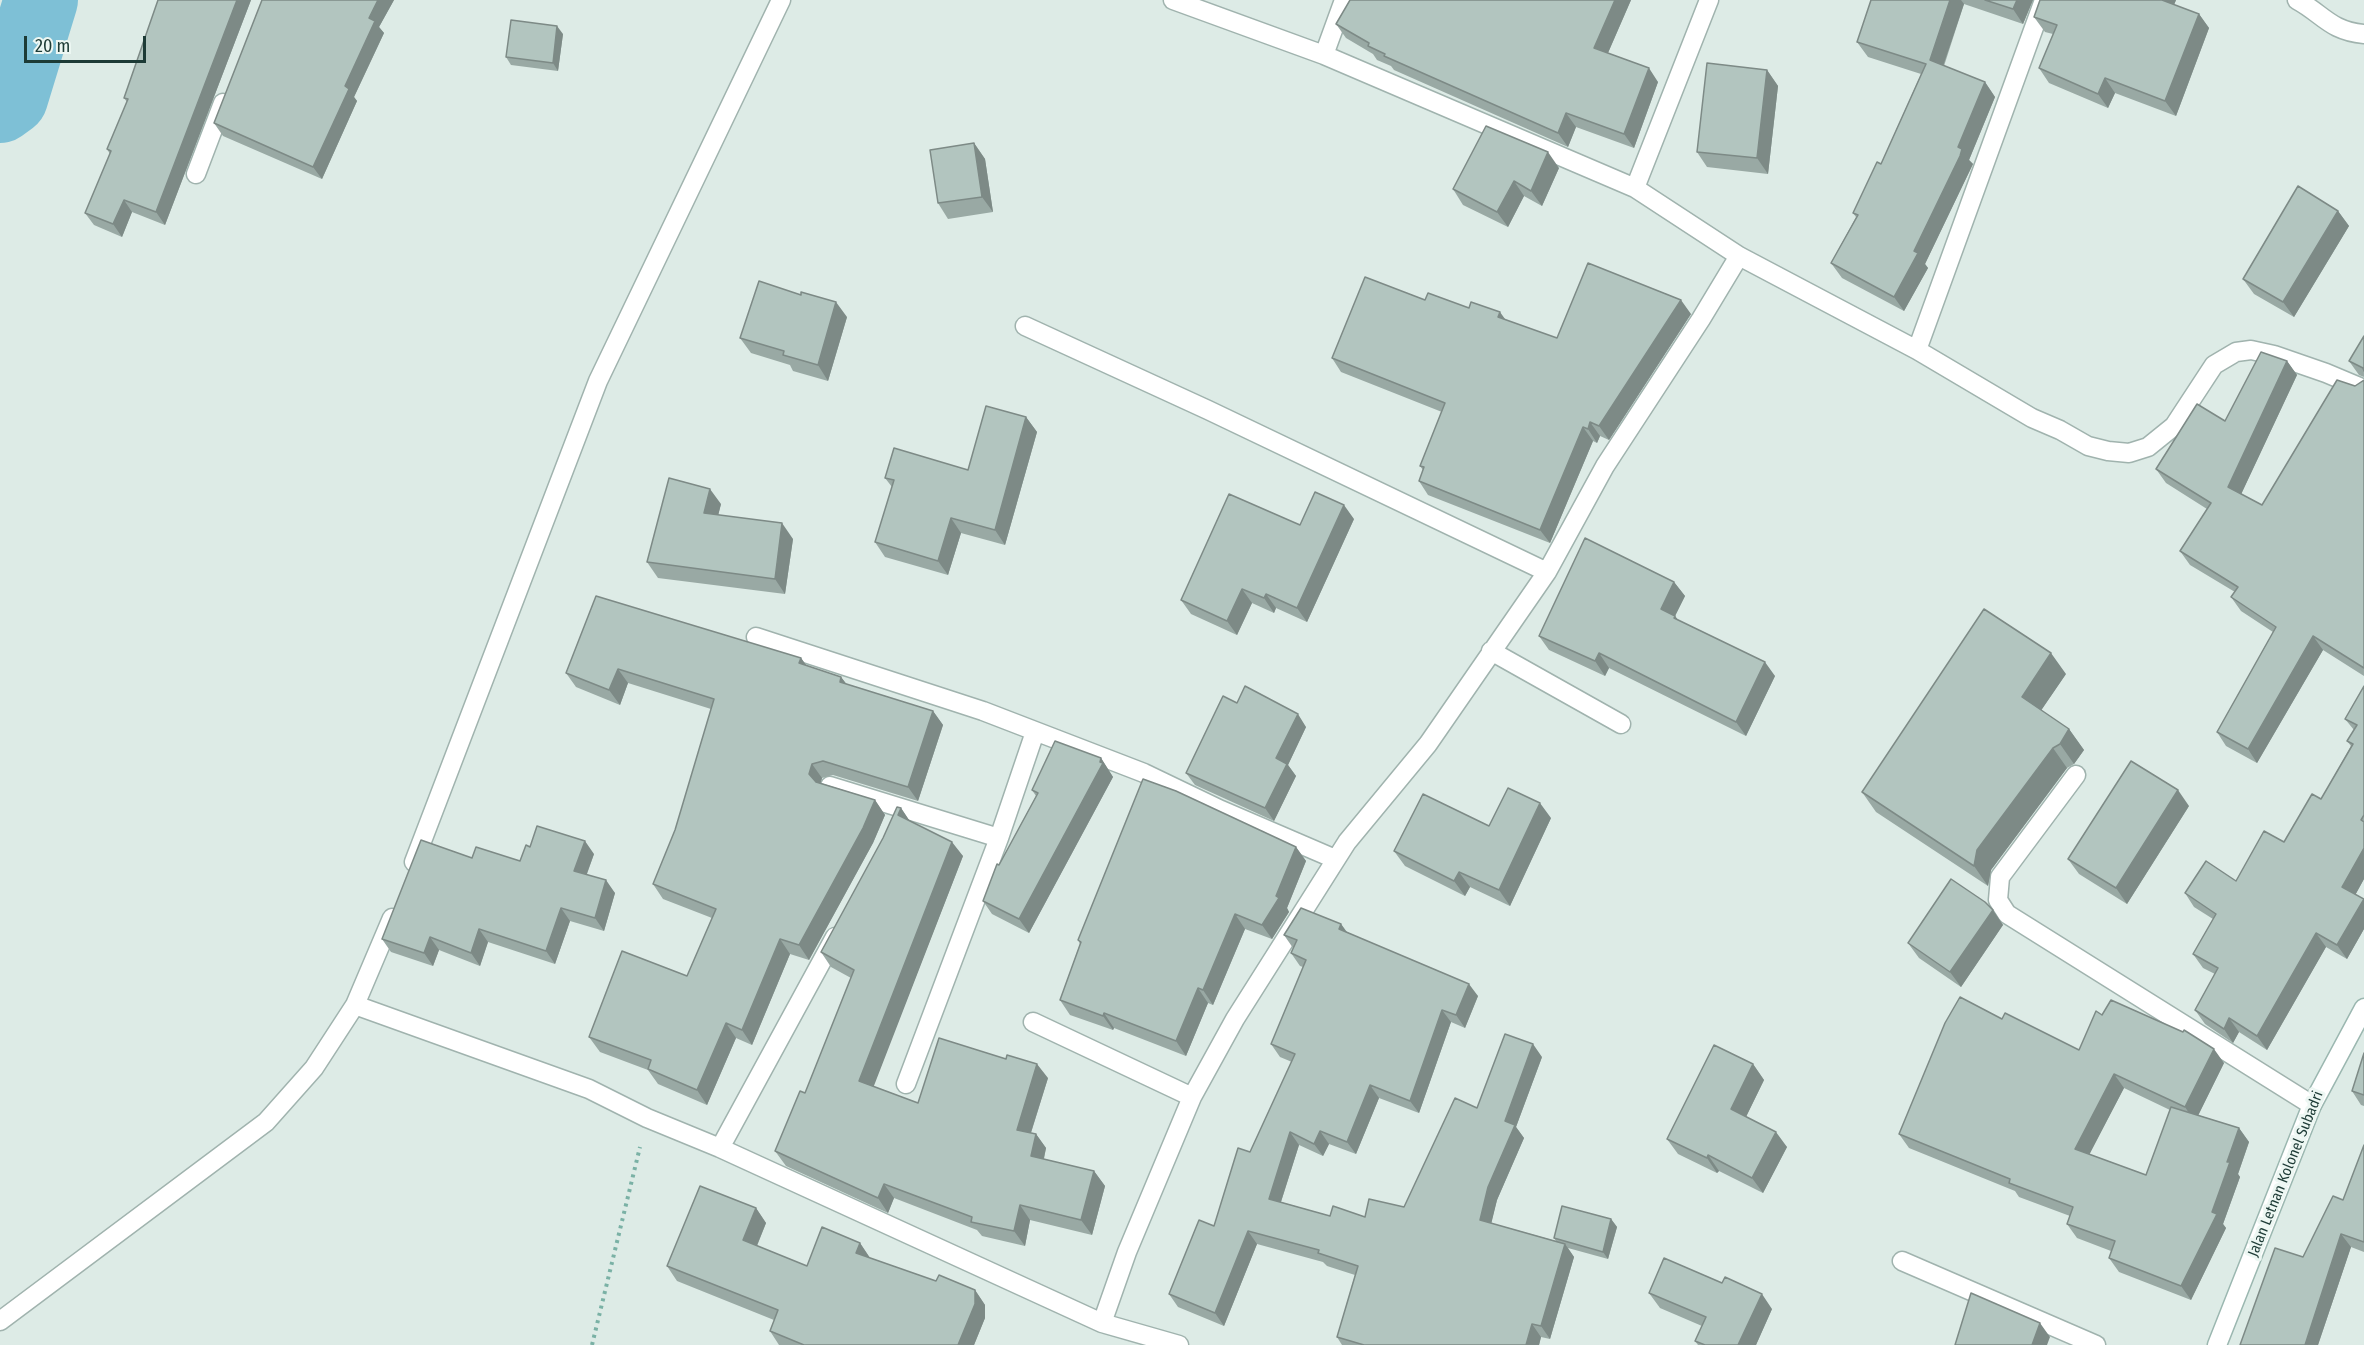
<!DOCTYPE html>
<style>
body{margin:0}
#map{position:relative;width:2364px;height:1345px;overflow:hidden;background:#ddebe6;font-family:"Fira Sans Condensed",sans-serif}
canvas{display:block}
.scale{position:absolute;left:24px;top:36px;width:122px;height:27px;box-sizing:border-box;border:3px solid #1d3b36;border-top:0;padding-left:8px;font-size:18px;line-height:21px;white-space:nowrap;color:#1d3b36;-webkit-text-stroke:4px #edf7f3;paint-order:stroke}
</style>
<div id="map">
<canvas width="2364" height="1345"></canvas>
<div class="scale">20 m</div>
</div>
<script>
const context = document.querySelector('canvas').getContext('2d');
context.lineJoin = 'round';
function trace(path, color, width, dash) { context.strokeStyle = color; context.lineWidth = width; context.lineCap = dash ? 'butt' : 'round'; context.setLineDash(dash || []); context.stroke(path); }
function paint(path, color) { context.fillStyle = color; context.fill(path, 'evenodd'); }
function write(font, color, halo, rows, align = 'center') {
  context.font = font + ' "Fira Sans Condensed",sans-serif'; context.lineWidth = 6; context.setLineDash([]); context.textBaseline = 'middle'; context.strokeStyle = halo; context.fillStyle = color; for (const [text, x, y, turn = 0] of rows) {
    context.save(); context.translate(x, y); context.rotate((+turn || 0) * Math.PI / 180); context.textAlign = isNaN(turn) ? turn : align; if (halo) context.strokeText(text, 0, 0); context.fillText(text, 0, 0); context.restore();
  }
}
const river = new Path2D(`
 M0,106L11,98L41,0`);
const path = new Path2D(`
 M592,1345L640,1147`);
const minor = new Path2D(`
 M1173,0L1324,55L1635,188L1739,256L1917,350L2032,418L2060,430L2088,446L2108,451L2129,453L2148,447L2174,426L2214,365L2236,352L2251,350L2274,355L2326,373L2364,389
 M2297,0C2323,14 2330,31 2364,34
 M1324,55L1344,0
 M196,174L223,103
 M1635,188L1709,0
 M1025,326L1208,410L1547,572
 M1917,350L2044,0
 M756,637L983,711L1144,773L1221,810L1335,859
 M1491,651L1621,724
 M2076,775L2000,877L1998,900L2007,914L2312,1105
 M830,786L999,838
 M414,862L598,381L781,0
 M355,1005L589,1089L647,1118L720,1148L1102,1323
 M1033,1022L1192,1097
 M906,1084L999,838L1035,732
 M720,1148L835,937
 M1902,1261L2096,1345
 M0,1321L266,1122L314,1068L355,1005L392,918
 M1179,1345L1102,1323L1127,1252L1192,1097L1235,1019L1347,842L1428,744L1547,572L1605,466L1701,319L1739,256`);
const secondary = new Path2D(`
 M2217,1345L2312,1105L2364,1008`);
const wall = new Path2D(`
 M158,0H251L165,225L132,212L122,237L94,225L85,213L110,154L107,149L127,102L124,98Z
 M262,0H394L379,27L384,33L354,97L357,101L322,179L223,136L214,123Z
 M1350,0H1631L1608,53L1658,82L1634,148L1576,127L1568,147L1394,70L1391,66L1377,60L1373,54L1346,38L1336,24Z
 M1871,0H2033L2023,24L1964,4L1944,66L1985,82L1995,97L1969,160L1973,164L1970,170L1925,264L1928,268L1904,311L1842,278L1831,263L1856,217L1853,213L1881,164L1921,74L1868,57L1857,42Z
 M2040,0H2176L2174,5L2199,14L2209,28L2176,116L2115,93L2108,108L2049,83L2039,68L2053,34L2045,32L2034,17Z
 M563,34L558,71L511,65L506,57Z
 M1767,70L1778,86L1768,174L1707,167L1697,152Z
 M974,143L985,159L993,212L948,219L938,203Z
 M1559,168L1542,206L1524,196L1508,227L1463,205L1453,189Z
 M2338,211L2349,226L2294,317L2254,294L2243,279Z
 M1425,300L1469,308L1557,338L1691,314L1609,440L1600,436L1597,443L1593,441L1550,543L1428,495L1419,481L1423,470L1420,466L1442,412L1341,372L1332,358Z
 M847,317L828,381L793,371L790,365L751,353L740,338Z
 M2364,336V377L2359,375L2349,361Z
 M2287,361L2297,375L2241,494L2262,505L2355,386L2364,380V676L2323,650L2257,763L2226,746L2217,732L2273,632L2241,611L2231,597L2235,592L2190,565L2180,551L2207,509L2166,483L2156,469L2225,421Z
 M1026,417L1037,432L1005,545L961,533L948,575L885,557L875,542L892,487L885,478L968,470Z
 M721,504L718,515L793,539L785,594L658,578L647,562Z
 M1354,519L1307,622L1276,608L1274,613L1252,603L1237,635L1191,614L1181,600L1300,525Z
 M1674,582L1685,596L1675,616L1679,621L1775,676L1746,736L1609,668L1605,676L1549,650L1539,636Z
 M801,658L806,665L841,677L846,684L933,711L943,725L918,801L833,775L822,778L821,783L875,800L885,815L873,843L809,960L790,954L752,1045L736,1038L707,1105L658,1084L648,1070L600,1052L589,1037L687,976L712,918L663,899L653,884L675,830L711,709L628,683L620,705L576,687L566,673Z
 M2066,674L2041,710L2069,729L2084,750L2074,764L2067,768L1991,870L1988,886L1876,812L1862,792Z
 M2364,686V879L2355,895L2364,900V929L2347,959L2326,947L2267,1050L2239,1032L2233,1043L2205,1024L2195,1010L2215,974L2203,968L2193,954L2213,919L2194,907L2185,893L2236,881L2284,842L2321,799L2351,746L2347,741L2354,730L2345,719Z
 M1237,703L1306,727L1288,765L1296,776L1274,821L1195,785L1186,773Z
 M1101,758L1113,777L1029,933L992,914L983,901L999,865L1036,796L1032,790Z
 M2189,806L2127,904L2079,874L2068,859Z
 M901,808L909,820L963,856L873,1086L918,1103L1048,1078L1031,1133L1036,1134L1046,1148L1044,1159L1094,1171L1105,1186L1092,1235L1030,1220L1025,1246L982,1236L977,1230L894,1198L888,1213L786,1166L775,1151L805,1093L851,978L831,967L821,952Z
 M1551,818L1510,906L1470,887L1465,896L1405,866L1394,851L1489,826Z
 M530,847L594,854L587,874L615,893L604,931L570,921L555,964L488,942L480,966L439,950L433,966L391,952L382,939L472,858L520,861Z
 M1296,847L1306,861L1287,908L1289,912L1272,939L1245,929L1213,1005L1208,1003L1186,1056L1114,1028L1113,1030L1070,1015L1060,1000L1080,944L1078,940Z
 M1993,910L2003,925L1961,987L1919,958L1908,943Z
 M1341,924L1347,932L1478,996L1465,1028L1451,1022L1419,1113L1379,1098L1356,1154L1329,1144L1323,1156L1299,1145L1281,1202L1330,1216L1365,1217L1404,1207L1477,1108L1542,1057L1516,1127L1524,1138L1497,1200L1491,1223L1556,1241L1554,1238L1611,1219L1617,1227L1608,1259L1568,1248L1574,1257L1550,1339L1541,1337L1539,1345H1342L1337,1337L1355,1275L1327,1266L1323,1262L1257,1244L1224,1326L1178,1307L1169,1294L1214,1226L1250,1152L1292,1062L1280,1057L1271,1044L1303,967L1300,966L1291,953L1293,948L1284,935Z
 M2102,1015L2224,1063L2198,1115L2239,1128L2249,1142L2238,1174L2240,1177L2223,1224L2226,1228L2191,1300L2119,1272L2109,1258L2111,1251L2077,1238L2067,1224L2070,1216L2019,1197L2015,1191L1909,1148L1899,1134L2002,1019L2079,1050ZM2124,1088L2170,1110L2146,1175L2089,1154Z
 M2364,1053V1106L2361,1105L2352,1091Z
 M1753,1064L1764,1080L1746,1117L1787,1147L1763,1193L1719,1171L1717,1173L1678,1154L1667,1139Z
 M2364,1145V1252L2351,1247L2318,1345H2240L2343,1200Z
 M756,1208L766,1223L757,1246L807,1266L860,1243L870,1258L936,1281L975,1290L985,1305V1318L974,1345H779L770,1331L774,1320L677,1281L667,1266Z
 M1649,1293L1772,1309L1756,1345H1698L1695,1341L1702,1326L1660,1308Z`);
const shadedWall = new Path2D(`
 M237,0H251L165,225L156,212Z
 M378,0H394L379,27L384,33L354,97L357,101L322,179L313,167L345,86L369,18Z
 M1615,0H1631L1604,62L1594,48Z
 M1950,0H1961L1964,4L1940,75L1930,60Z
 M2017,0H2033L2023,24L2013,9Z
 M2160,0H2176L2170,14Z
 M2199,14L2209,28L2176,116L2165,101Z
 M557,26L563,34L558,71L553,63Z
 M1649,68L1658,82L1634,148L1624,134Z
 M1767,70L1778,86L1768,174L1757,158Z
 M2105,78L2115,93L2108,108L2098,94Z
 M1985,82L1995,97L1969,160L1973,164L1925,264L1928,268L1904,311L1894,297L1914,251Z
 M1566,113L1576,127L1568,147L1558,133Z
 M974,143L985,159L993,212L982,197Z
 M1548,152L1559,168L1542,206L1531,191Z
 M1514,181L1524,196L1508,227L1497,212Z
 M124,200L132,212L122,237L113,224Z
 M2338,211L2349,226L2294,317L2283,302Z
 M1681,300L1691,314L1609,440L1599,426Z
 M836,302L847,317L828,381L818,365Z
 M1500,312L1510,326L1498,317Z
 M2287,361L2297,375L2238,501L2228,487Z
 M1026,417L1037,432L1005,545L995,530Z
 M1590,422L1600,436L1597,443L1588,429Z
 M1583,427L1593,441L1550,543L1540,530Z
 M710,489L721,504L715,528L704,513Z
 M1344,505L1354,519L1307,622L1297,608Z
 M951,518L961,533L948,575L938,561Z
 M782,523L793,539L785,594L775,579Z
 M1674,582L1685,596L1675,616L1685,630L1661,609Z
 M1242,589L1252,603L1237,635L1227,621Z
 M1266,594L1276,608L1274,613L1264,598Z
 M2313,636L2323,650L2257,763L2248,749Z
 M1599,653L1609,668L1605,676L1595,661Z
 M2051,653L2066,674L2036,718L2022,697Z
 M801,658L811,672L799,663Z
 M1765,662L1775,676L1746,736L1736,722Z
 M618,669L628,683L620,705L609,690Z
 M841,677L852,691L840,682Z
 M933,711L943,725L918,801L908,787Z
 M1298,714L1306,727L1288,765L1296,776L1274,821L1265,808L1276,758Z
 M2069,729L2084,750L2074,764L2060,744Z
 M2053,748L2067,768L1991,870L1988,886L1974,866L1977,850Z
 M1101,758L1113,777L1029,933L1019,919Z
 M812,764L822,778L819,789L809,774Z
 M2178,790L2189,806L2127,904L2116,888Z
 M875,800L885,815L873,843L809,960L799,945Z
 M1540,803L1551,818L1510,906L1499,890Z
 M901,808L911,823L898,815Z
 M585,841L594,854L583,884L574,871Z
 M952,842L963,856L870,1096L859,1081Z
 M1296,847L1306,861L1287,908L1289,912L1272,939L1262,925Z
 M2364,848V879L2352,901L2342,887Z
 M1459,872L1470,887L1465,896L1454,881Z
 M606,880L615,893L604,931L595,918Z
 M2364,899V929L2347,959L2337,945Z
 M561,908L570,921L555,964L546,951Z
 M1993,910L2003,925L1961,987L1950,972Z
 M1235,914L1245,929L1213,1005L1203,990Z
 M1341,924L1350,937L1339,929Z
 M479,929L488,942L480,966L471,953Z
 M2316,933L2326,947L2267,1050L2257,1036Z
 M430,937L439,950L433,966L424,953Z
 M780,939L790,954L752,1045L742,1030Z
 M1469,984L1478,996L1465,1028L1456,1015Z
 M1198,988L1208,1003L1186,1056L1176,1041Z
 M1442,1010L1451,1022L1419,1113L1410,1101Z
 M1104,1013L1114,1028L1113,1030L1103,1016Z
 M2229,1018L2239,1032L2233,1043L2224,1029Z
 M726,1023L736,1038L707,1105L697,1090Z
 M1533,1044L1542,1057L1516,1127L1524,1138L1497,1200L1489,1233L1480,1220L1505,1121Z
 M2214,1049L2224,1063L2195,1122L2185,1107Z
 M1037,1064L1048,1078L1027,1145L1017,1130Z
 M1753,1064L1764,1080L1742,1125L1731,1109Z
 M2114,1074L2124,1088L2085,1163L2075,1149Z
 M1370,1085L1379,1098L1356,1154L1347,1142Z
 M2239,1128L2249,1142L2238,1174L2240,1177L2223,1224L2226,1228L2191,1300L2181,1286L2212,1212L2227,1162Z
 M1320,1131L1329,1144L1323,1156L1314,1144Z
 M1290,1132L1299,1145L1278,1211L1269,1199Z
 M1776,1132L1787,1147L1763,1193L1752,1178Z
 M1036,1134L1046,1148L1041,1171L1031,1156Z
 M1708,1155L1719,1171L1717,1173L1707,1158Z
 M1094,1171L1105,1186L1092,1235L1081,1220Z
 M884,1184L894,1198L888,1213L878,1198Z
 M1020,1205L1030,1220L1025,1246L1014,1231Z
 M756,1208L766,1223L753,1255L743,1240Z
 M1611,1219L1617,1227L1608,1259L1603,1252Z
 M1248,1231L1257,1244L1224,1326L1215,1313Z
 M2341,1234L2351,1247L2318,1345H2305Z
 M860,1243L870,1258L856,1253Z
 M1565,1244L1574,1257L1550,1339L1541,1326Z
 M975,1290L985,1305V1318L974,1345H958Z
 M1762,1294L1772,1309L1756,1345H1738Z
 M2040,1323L2050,1337L2047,1345H2032Z
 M1532,1324L1541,1337L1539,1345H1526Z`);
const building = new Path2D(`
 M158,0H237L156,212L124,200L113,224L85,213L111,151L107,149L128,99L124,98Z
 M262,0H378L369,18L375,21L345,86L349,89L313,167L214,123Z
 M1350,0H1615L1594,48L1649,68L1624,134L1566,113L1558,133L1384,56L1385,54L1368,46L1369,43L1336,24Z
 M1871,0H1950L1930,60L1985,82L1958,147L1962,149L1960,156L1914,251L1918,253L1894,297L1831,263L1858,215L1853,213L1877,162L1881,164L1926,64L1857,42Z
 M1985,0H2017L2013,9Z
 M2040,0H2162L2199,14L2165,101L2105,78L2098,94L2039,68L2057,25L2034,17Z
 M511,20L557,26L553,63L506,57Z
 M1707,63L1767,70L1757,158L1697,152Z
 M1486,126L1548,152L1531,191L1514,181L1497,212L1453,189Z
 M974,143L982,197L938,203L930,150Z
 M2298,186L2338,211L2283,302L2243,279Z
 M1588,263L1681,300L1599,426L1590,422L1588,429L1583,427L1540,530L1419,481L1424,467L1420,466L1445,403L1332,358L1365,277L1425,300L1428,293L1469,308L1471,302L1500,312L1498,317L1557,338Z
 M759,281L801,295V292L836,302L818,365L783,355L784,351L740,338Z
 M2364,336V371L2363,368L2349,361Z
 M2261,352L2287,361L2228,487L2262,505L2337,380L2355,386L2364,380V668L2313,636L2248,749L2217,732L2276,627L2231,597L2238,587L2180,551L2211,503L2156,469L2197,404L2225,421Z
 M986,406L1026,417L995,530L951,518L938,561L875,542L894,480L885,478L894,448L968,470Z
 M669,478L710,489L704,513L782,523L775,579L647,562Z
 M1315,492L1344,505L1297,608L1266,594L1264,598L1242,589L1227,621L1181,600L1229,494L1300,525Z
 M1585,538L1674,582L1661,609L1675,616L1674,618L1765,662L1736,722L1599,653L1595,661L1539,636Z
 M596,596L801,658L799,663L841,677L840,682L933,711L908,787L823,761L812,764L809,774L816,782L875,800L863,828L799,945L780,939L742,1030L726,1023L697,1090L648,1069L651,1060L589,1037L622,951L687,976L716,909L653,884L675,830L714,699L618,669L609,690L566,673Z
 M1984,609L2051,653L2022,697L2069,729L2060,744L2053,748L1977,850L1974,866L1862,792Z
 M1245,686L1298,714L1276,758L1287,764L1265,808L1186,773L1223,696L1237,703Z
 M2364,686V815L2361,820L2364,822V848L2342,887L2364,899L2337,945L2316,933L2257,1036L2229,1018L2224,1029L2195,1010L2218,968L2193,954L2216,914L2185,893L2206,861L2236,881L2264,831L2284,842L2312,794L2321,799L2353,744L2347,741L2357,725L2345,719Z
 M1055,741L1101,758L1100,762L1103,763L1019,919L983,901L997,864L999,865L1038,793L1032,790Z
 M2131,761L2178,790L2116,888L2068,859Z
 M1143,779L1176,791L1296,847L1276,896L1279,898L1262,925L1235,914L1203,990L1198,988L1176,1041L1104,1013L1103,1016L1060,1000L1081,942L1078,940Z
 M1508,788L1540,803L1499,890L1459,872L1454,881L1394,851L1423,794L1489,826Z
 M897,807L901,808L898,815L952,842L859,1081L918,1103L939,1038L1006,1059L1007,1055L1037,1064L1017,1130L1036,1134L1031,1156L1094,1171L1081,1220L1020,1205L1014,1231L971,1222L972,1217L884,1184L878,1198L775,1151L800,1091L805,1093L854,970L821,952L883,838Z
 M537,826L585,841L574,871L606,880L595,918L561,908L546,951L479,929L471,953L430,937L424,953L382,939L421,840L472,858L476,847L520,861L526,845L530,847Z
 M1951,879L1985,902L1993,910L1950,972L1908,943Z
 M1301,908L1341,924L1339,929L1469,984L1456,1015L1442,1010L1410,1101L1370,1085L1347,1142L1320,1131L1314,1144L1290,1132L1269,1199L1330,1216L1333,1206L1365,1217L1369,1199L1404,1207L1455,1098L1477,1108L1505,1034L1533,1044L1505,1121L1515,1125L1488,1187L1480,1220L1565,1244L1541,1326L1532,1324L1526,1345H1364L1337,1337L1358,1266L1318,1253L1319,1250L1248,1231L1215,1313L1169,1294L1199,1220L1214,1226L1238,1148L1250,1152L1295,1054L1271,1044L1306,960L1291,953L1297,940L1284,935Z
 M1960,997L2002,1019L2005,1013L2079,1050L2096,1011L2102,1015L2111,1000L2183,1032L2184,1030L2214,1049L2185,1107L2114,1074L2075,1149L2146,1175L2171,1107L2239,1128L2227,1162H2230L2212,1212L2217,1214L2181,1286L2109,1258L2115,1241L2067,1224L2073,1207L2009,1183L2010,1179L1899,1134L1945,1023Z
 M1714,1045L1753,1064L1731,1109L1776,1132L1752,1178L1708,1155L1707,1158L1667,1139Z
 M2364,1053V1095L2352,1091Z
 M2364,1145V1242L2341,1234L2305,1345H2240L2275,1248L2303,1257L2333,1196L2343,1200Z
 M700,1186L756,1208L743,1240L807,1266L822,1227L860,1243L856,1253L936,1281L939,1275L975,1290V1304L958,1345H804L770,1331L778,1310L667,1266Z
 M1562,1206L1611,1219L1603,1252L1554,1238Z
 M1664,1258L1722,1283L1725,1277L1762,1294L1738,1345H1705L1695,1341L1706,1317L1649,1293Z
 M1971,1293L2040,1323L2032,1345H1955Z`);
const streetNames = [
 ["Jalan Letnan Kolonel Subadri",2286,1174,-68]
];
trace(river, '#7ec0d6', 74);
trace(minor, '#a0b3ae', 21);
trace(secondary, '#9bb7b0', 21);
trace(path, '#7ab1a5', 4, [3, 4.5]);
trace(minor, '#fff', 18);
trace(secondary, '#fff', 18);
paint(wall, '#99a9a4');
paint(shadedWall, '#7d8a86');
paint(building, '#b2c5bf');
trace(building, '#7d8a86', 1.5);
write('15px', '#1d3b36', '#edf7f3', streetNames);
</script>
